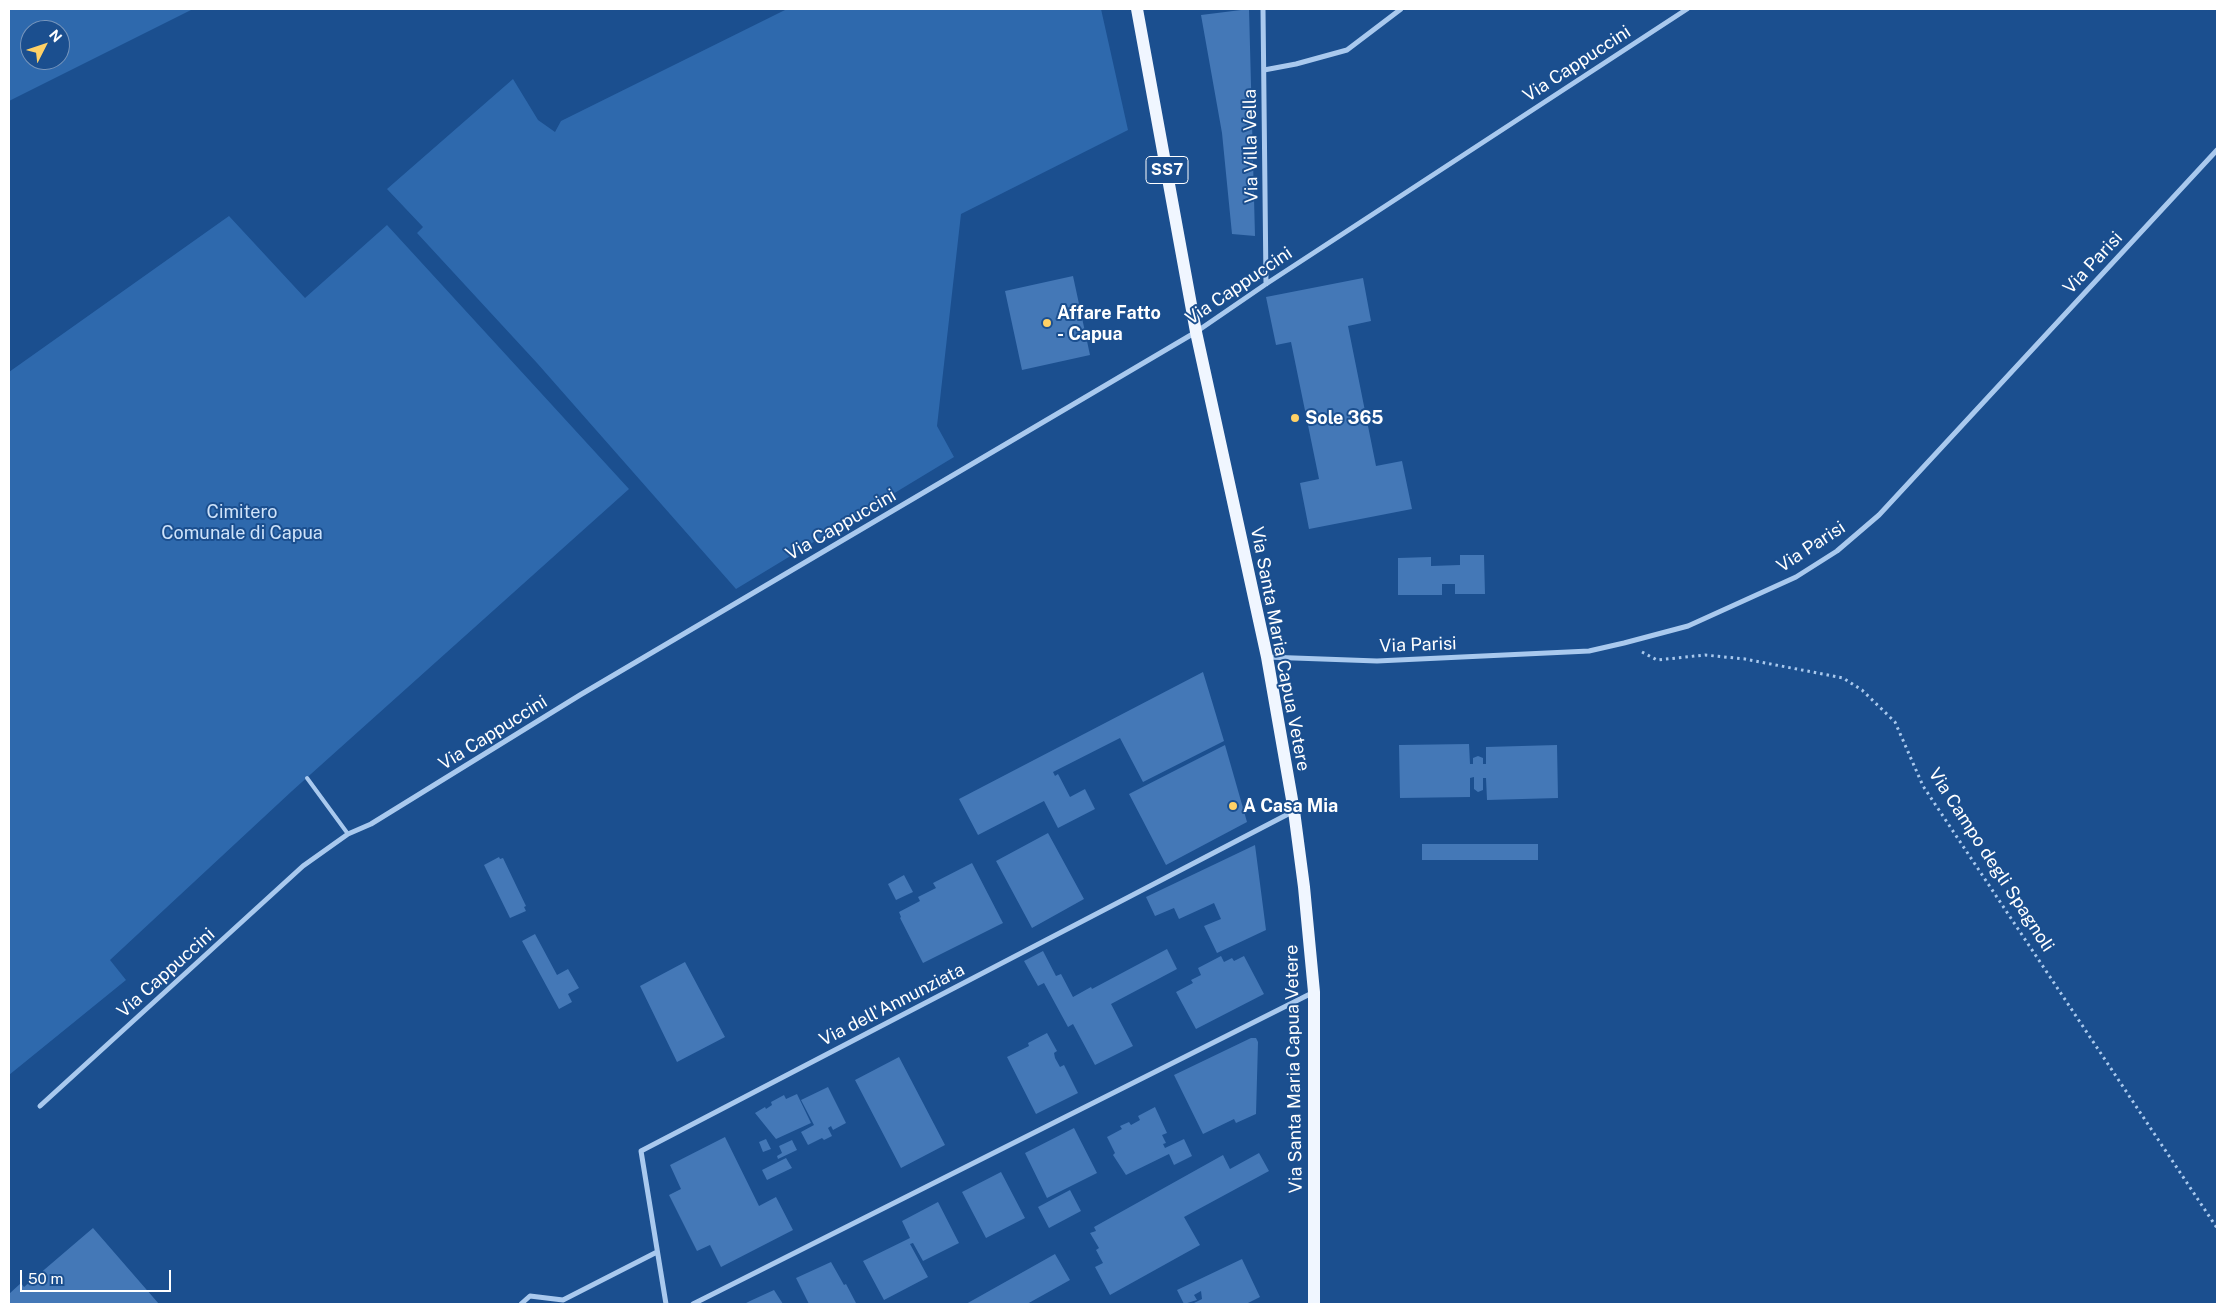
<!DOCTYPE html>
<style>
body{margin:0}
#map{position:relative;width:2226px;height:1313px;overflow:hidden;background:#1b4f8f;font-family:"Public Sans",sans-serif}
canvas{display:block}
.frame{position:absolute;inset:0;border:10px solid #fff;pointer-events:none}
.north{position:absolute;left:20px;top:20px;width:50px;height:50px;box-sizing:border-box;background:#1b4f8f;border:1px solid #7695bc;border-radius:50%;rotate:49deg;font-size:14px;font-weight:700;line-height:20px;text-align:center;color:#fff}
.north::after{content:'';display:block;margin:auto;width:18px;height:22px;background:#ffd166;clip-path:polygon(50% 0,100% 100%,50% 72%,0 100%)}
.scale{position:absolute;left:20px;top:1270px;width:151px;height:22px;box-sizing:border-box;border:2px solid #fff;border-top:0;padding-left:6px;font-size:15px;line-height:18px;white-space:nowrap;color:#fff;-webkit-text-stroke:4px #1b4f8f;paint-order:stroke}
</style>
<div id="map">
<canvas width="2226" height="1313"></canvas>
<div class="frame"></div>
<div class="north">N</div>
<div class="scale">50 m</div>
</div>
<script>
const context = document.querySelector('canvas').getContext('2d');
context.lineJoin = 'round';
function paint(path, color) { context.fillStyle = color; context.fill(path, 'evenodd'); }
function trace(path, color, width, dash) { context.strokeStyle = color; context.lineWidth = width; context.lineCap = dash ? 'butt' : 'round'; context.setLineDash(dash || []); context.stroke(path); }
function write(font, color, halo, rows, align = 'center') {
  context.font = font + ' "Public Sans",sans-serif'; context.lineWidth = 4; context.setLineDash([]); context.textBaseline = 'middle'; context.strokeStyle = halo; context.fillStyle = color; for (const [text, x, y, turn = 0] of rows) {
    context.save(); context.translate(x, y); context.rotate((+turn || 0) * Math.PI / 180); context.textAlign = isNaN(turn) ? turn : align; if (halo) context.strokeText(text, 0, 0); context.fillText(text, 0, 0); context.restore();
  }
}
const green = new Path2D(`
 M9,9H193L9,101ZM30,30H60V60H30Z
 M787,9H1101L1128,130L961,214L937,426L954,457L736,589L537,363L417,233L423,227L387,189L513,79L538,120L555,132L561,121Z
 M229,216L305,298L387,225L629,489L292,791L110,960L126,980L9,1075V372Z`);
const building = new Path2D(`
 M1249,9L1255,236L1232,234L1222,133L1201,15Z
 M1073,276L1090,355L1022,370L1005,291Z
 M1363,278L1371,321L1348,326L1376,466L1402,461L1412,509L1309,529L1300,483L1319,479L1291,342L1276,345L1266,297Z
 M1460,555H1484L1485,594H1455V584H1442V595H1398V558L1431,557V566L1460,565Z
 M1203,672L1224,741L1143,782L1120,738L1053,772L1055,776L1058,774L1070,797L1085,789L1095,809L1058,828L1044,801L978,835L959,799Z
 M1469,744L1470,764H1473V758L1478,756L1483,758V764H1486V747L1557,745L1558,798L1487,800L1486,778H1483V790L1478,792L1474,789V777L1470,778V797L1400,798L1399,745Z
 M1225,745L1247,822L1166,865L1129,794Z
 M1048,833L1084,899L1032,928L996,861Z
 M1422,844H1538V860H1422Z
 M1255,845L1266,930L1217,953L1204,926L1221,919L1214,903L1179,919L1174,908L1155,916L1146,897Z
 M499,857L500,859L503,858L526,906L524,907L526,911L510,918L484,865Z
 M972,863L1003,923L923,963L900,918L901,917L899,912L920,901L918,897L936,888L933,883Z
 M904,875L913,892L896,900L888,884Z
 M535,934L557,975L568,969L579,988L568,994L572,1002L559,1009L522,941Z
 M1167,949L1177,969L1111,1004L1133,1046L1095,1065L1073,1024L1068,1027L1044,983L1038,986L1024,961L1043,951L1056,976L1061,974L1073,997L1091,987L1092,989Z
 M1221,956L1224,962L1232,958L1234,961L1244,956L1264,994L1196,1029L1176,992L1193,983L1191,980L1201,975L1198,968Z
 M685,962L725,1037L677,1062L640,986Z
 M1047,1033L1057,1051L1054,1053L1055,1058L1060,1067L1064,1065L1078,1093L1036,1114L1007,1057L1029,1046L1028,1043Z
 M1251,1038H1256L1258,1042L1256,1114L1236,1123L1234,1119L1203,1134L1174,1075Z
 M899,1057L945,1145L901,1168L855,1080Z
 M828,1087L846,1123L833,1130L831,1126L828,1128L832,1136L824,1140L822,1138L808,1145L801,1132L814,1125L801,1100Z
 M797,1094L811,1123L776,1139L755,1113L765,1107L766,1109L772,1105L771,1102L784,1095L786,1099Z
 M1155,1107L1167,1133L1162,1135L1166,1143L1163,1144L1165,1148L1184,1139L1192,1156L1174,1165L1169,1154L1126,1175L1113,1155L1115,1153L1107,1137L1122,1129L1120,1126L1129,1122L1131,1125L1140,1120L1138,1116Z
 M1074,1128L1097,1173L1047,1198L1025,1153Z
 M725,1137L759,1206L776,1197L793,1230L721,1267L710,1245L697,1251L669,1195L681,1189L670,1165Z
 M766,1139L771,1149L763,1152L759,1142Z
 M792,1140L797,1150L778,1159L777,1156L782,1153L779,1146Z
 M1259,1153L1269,1171L1184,1217L1200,1245L1110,1295L1095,1267L1103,1263L1096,1250L1099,1248L1090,1233L1096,1231L1094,1227L1223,1155L1230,1169Z
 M786,1158L792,1168L767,1180L762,1170Z
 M1001,1172L1025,1218L986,1238L962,1192Z
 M1070,1190L1081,1211L1049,1228L1038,1207Z
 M938,1202L959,1243L923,1261L913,1243L910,1244L928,1277L884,1300L863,1261L910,1238L902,1221Z
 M93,1228L159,1304H9V1294L21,1283L24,1287Z
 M1055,1254L1070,1280L1027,1304H966Z
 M1242,1259L1260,1297L1246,1304H1192L1202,1299L1201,1291L1194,1295L1197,1300L1184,1304L1177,1290Z
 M831,1262L844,1285L846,1284L856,1303L809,1304L796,1278Z
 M774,1290L783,1304H744L750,1301Z`);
const path = new Path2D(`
 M1642,652L1657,660L1705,655L1745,659L1843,678L1862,690L1895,722L1923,786L2217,1228`);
const lane = new Path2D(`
 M307,778L348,834`);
const street = new Path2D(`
 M1263,9L1266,284
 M1264,70L1296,64L1347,50L1401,9
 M1267,657L1377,661L1589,651L1624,643L1688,626L1796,577L1837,551L1879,515L2217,150
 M40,1106L303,866L348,834L371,824L580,695L1196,332L1266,284L1687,9
 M521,1304L530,1296L563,1300L657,1252
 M666,1304L641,1151L1294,811
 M693,1304L1314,992`);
const primary = new Path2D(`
 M1137,9L1196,332L1267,657L1294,811L1304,887L1314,992V1304`);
const markers = [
 [1047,323,5,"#ffd166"],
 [1295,418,5,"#ffd166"],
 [1233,806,5,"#ffd166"]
];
const shields = [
 [1167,170,42]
];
const shieldNames = [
 ["SS7",1167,170]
];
const streetNames = [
 ["Via Cappuccini",1577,64,-33],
 ["Via Villa Vella",1251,146,-91],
 ["Via Parisi",2093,263,-47],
 ["Via Cappuccini",1239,286,-34],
 ["Via Cappuccini",841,525,-30],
 ["Via Parisi",1811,547,-33],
 ["Via Parisi",1418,645,-2],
 ["Via Santa Maria Capua Vetere",1280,649,79],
 ["Via Cappuccini",493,733,-32],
 ["Via Campo degli Spagnoli",1991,860,57],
 ["Via Cappuccini",166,973,-42],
 ["Via dell'Annunziata",892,1005,-27],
 ["Via Santa Maria Capua Vetere",1294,1069,-91]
];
const poiNames = [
 ["Affare Fatto",1057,313],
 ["- Capua",1057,334],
 ["Sole 365",1305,418],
 ["A Casa Mia",1243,806]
];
const parkNames = [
 ["Cimitero",242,512],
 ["Comunale di Capua",242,533]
];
paint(green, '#2e69ad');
paint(building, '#4478b7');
trace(path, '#a9c9ee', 3, [2.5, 4]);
trace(lane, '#a9c9ee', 4);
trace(street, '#a9c9ee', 5);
trace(primary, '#f0f6ff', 12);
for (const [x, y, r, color] of markers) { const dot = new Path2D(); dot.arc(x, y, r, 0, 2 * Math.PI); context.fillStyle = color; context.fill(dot); trace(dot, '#1b4f8f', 2); }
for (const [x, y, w] of shields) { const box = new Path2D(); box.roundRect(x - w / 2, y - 13.5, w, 27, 4); context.fillStyle = '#1b4f8f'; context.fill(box); trace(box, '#fff', 1); }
write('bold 16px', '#fff', null, shieldNames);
write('18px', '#fff', '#1b4f8f', streetNames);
write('bold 18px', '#fff', '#1b4f8f', poiNames, 'left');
write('18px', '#cfe3fa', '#1b4f8f', parkNames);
</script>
